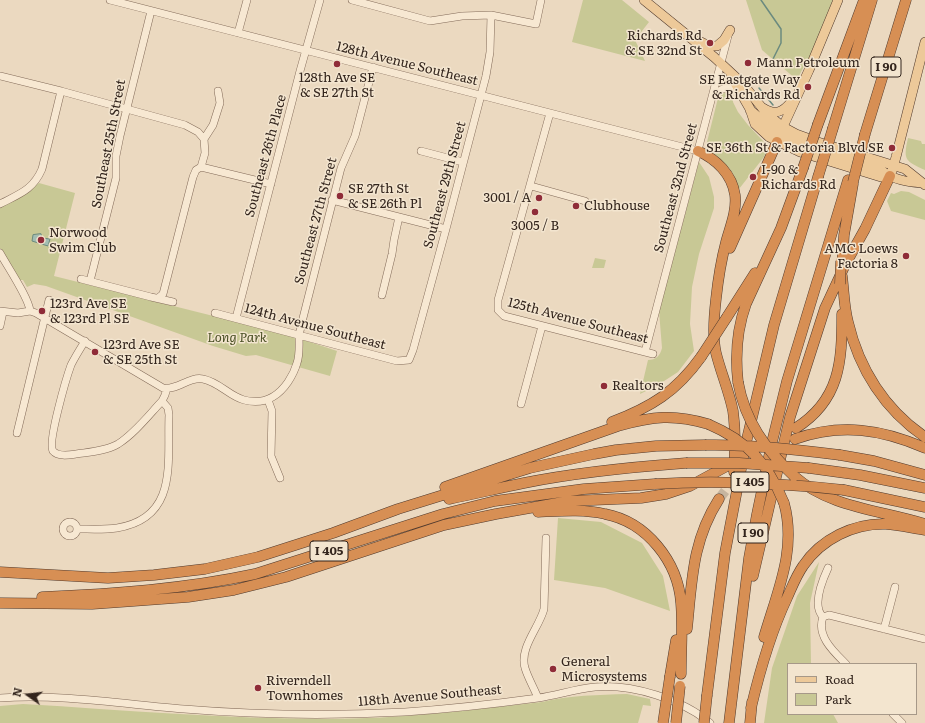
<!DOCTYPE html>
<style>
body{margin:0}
#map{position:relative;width:925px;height:723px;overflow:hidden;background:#ebd9c0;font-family:Literata,serif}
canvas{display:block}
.legend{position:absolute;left:787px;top:663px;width:130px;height:52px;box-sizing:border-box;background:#f3e5cf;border:1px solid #a69888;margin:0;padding:5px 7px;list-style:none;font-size:12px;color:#33251d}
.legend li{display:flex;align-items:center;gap:8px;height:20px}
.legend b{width:20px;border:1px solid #a69888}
.north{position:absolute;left:8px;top:675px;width:40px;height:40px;-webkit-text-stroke:3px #f3e5cf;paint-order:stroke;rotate:284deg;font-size:11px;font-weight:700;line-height:16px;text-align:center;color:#33251d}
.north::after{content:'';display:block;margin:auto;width:14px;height:18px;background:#33251d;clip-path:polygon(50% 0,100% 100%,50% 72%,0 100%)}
</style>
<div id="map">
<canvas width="925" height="723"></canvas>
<ul class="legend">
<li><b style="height:5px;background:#edc999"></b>Road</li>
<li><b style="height:11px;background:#c8c895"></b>Park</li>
</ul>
<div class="north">N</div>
</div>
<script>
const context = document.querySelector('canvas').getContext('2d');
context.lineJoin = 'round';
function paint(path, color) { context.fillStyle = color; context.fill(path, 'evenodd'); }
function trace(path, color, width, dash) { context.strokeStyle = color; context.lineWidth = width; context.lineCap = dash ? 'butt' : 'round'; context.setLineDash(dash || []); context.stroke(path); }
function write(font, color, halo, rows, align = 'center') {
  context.font = font + ' Literata,serif'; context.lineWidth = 3; context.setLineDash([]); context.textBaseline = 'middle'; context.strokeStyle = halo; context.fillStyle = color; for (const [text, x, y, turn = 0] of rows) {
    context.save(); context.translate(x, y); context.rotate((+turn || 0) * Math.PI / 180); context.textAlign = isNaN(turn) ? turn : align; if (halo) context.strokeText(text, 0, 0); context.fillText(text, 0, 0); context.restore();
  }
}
const green = new Path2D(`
 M583,0H622L649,22L635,40L645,61L572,42Z
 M746,0H833L809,59L807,60L797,80L762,50Z
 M731,91L733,94V102L738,112L748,125L765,143L767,150L764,157L739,189C736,182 734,173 729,168C722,159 709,156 706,146L718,98L724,93Z
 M908,138L921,141L922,144H925V170C905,161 903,160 908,138Z
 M699,162L709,177L714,197V208L699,254L692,287L690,324L694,351L678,372L658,385L640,394L648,360C656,360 660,356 662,348L659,311Z
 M39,183L75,193L54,276L289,335L337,351L330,376L256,355L246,356L213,346L46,286L34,284L27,287L23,280H20L17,278L0,248V207L29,190Z
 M901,191L909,192L925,200V220L891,211L887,201L891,193L894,194Z
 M595,258L606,260L604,268H592Z
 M558,518L601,522L642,543L663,576L670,611L605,588L554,580Z
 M819,562L810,603L811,664H788V714H833L838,723H764L772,668L797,596Z
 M627,694L650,699L651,706L643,705L638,723H0V706L23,704C125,710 226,719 328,719C399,719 471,710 542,702C569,695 599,695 627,694Z`);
const water = new Path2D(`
 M41,234L42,238L50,239L48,246L32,241L33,235Z`);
const stream = new Path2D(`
 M761,0L781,29V43L773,59
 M759,88L773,105`);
const highwayTunnel = new Path2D(`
 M719,499L735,478`);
const minor = new Path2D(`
 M110,0L698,151
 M352,0L430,21L462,16L491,15L536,24L541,0
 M238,33L247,0
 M0,76L61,91L185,125L198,132L204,139
 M713,96C720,89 729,85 738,89
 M550,113C533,175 515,238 498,300V310L504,316L653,354
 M421,151L463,162
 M201,167L271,184
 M531,186L585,201
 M332,200L446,229
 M0,204C19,194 33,190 42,169L61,91
 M0,253C7,266 29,298 30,311
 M81,279L151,297L173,302
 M90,281L116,178V156L120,136L151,11
 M382,295L392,254L394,240L399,217
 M158,298L163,294L193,177L196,170L201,167L205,153L204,139L213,125L220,103L218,91
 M0,311L18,313L30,311L36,313L163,388C177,391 189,376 203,379C219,382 229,396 244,400C263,405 277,398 288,382C292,376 295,370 297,363C300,354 299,345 299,336C300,330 302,324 303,318L341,168L355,136L373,67
 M215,313L397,361L409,360L413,350L446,229L486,76L490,52L491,15
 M236,318L300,71L320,0
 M0,326L3,312
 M85,341C80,349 75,357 71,365C67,376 47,443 53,451C58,457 69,455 76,454C89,452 106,451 118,444C135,433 148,416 162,401L165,395L167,388
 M645,352L728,36
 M268,400L272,411L271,456L280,478
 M521,404L542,326
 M17,433L49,300
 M63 529a7 7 0 1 1 14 0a7 7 0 1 1-14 0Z
 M77,529C90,529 104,530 117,528C179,518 167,462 169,415L168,408L162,401
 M823,617L829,615L925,639
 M823,617C816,636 834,652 846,664
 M823,617C812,606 822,581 828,568
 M884,629L895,587
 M0,698C61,694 123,704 184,709C257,715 331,716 405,712C449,709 494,704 538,698C557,695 576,689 595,687C632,684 682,699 710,723
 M538,698C534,688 528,678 525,668C519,648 539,628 544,609L546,538
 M893,714L902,723`);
const major = new Path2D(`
 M644,0L714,57L743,84L767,114L783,127L796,134L818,142L905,169L925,185
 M699,41L709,46H717L724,40L730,30
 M731,76L750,109L755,124L769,137L800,152L881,177L890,176
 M763,108C775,116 783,112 791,102
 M750,110L780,135L798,143L882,171C895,180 907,182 922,183
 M781,131L809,70L838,0
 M892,171L896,157L925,42`);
const highway = new Path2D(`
 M818,124L864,0
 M833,128L872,0
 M865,134L906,0
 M698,151C716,159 732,174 735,195C737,211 730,227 726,242C721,261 718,280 716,299C714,316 712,336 716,353C721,373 729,391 733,411C736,432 735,451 734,472
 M730,248L777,142
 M842,266L844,235L853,184
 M842,276C844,291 844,307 848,322C859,369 885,410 925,437
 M727,317L755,273
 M738,382C735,355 737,329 746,304L781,228L803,168
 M612,422C651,407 676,392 701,357
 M796,428C840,400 842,362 842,314
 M795,439C841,423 881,429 925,448
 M840,455L874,461L925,475
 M809,468L860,475L925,488
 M794,476C830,508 881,510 925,524
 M445,487L618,426C653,416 674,414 708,424
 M844,490L925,507
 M449,499C474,494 499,488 524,483C578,472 632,467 686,463
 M538,512C560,511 584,509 605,514C647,522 678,562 681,603C683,626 681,651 681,674
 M0,572L108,578L154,575L205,569L258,557L333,533L398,509L530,468L594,454L616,450L656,446L705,445
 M753,576L790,417L825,308L846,263L865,229L890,176
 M42,597C113,594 185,589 255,574L443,514L495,501L584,489L655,484
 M0,603L92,604L120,602L188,597L234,590L286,577L444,525L496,514L569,501L641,498L666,494L690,486L727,466
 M687,629C692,581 692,541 719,499
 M764,637C777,592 797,550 784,503
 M670,676L676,640
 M707,695L725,553L746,443L774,325L818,177
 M751,708C760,670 770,634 787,598C792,587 796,576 803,566C821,539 854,523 886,524C899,525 912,528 925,530
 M729,723L749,558L757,514L772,442L787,381L848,180
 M750,723L752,702`);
const highwayBridge = new Path2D(`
 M803,168L818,124
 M818,177L833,128
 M853,182L865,134
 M840,284L841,261
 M701,357L727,317
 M738,382C745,421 765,449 794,476
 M708,424C748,441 768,464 784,503
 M705,445C750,444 795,449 840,455
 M686,463H739L809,468
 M655,484C721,480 779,483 844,490
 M663,723L670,676
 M676,723L680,686
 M704,723L707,695`);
const markers = [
 [710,43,4,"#8f2c38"],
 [748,63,4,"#8f2c38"],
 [337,64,4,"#8f2c38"],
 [808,87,4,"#8f2c38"],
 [892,148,4,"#8f2c38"],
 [753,177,4,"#8f2c38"],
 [340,196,4,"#8f2c38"],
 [539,198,4,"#8f2c38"],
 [576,206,4,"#8f2c38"],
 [535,212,4,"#8f2c38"],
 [41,240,4,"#8f2c38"],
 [906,256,4,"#8f2c38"],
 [42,311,4,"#8f2c38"],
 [95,352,4,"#8f2c38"],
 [604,386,4,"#8f2c38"],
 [553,669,4,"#8f2c38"],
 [258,688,4,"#8f2c38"]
];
const shields = [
 [886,67,30],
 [750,482,38],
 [753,533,30],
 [329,551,38]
];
const shieldNames = [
 ["I 90",886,67],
 ["I 405",750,482],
 ["I 90",753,533],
 ["I 405",329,551]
];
const poiNames = [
 ["Richards Rd",702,36,"right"],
 ["& SE 32nd St",702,51,"right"],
 ["Mann Petroleum",756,63],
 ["128th Ave SE",337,78,"center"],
 ["& SE 27th St",337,93,"center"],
 ["SE Eastgate Way",800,80,"right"],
 ["& Richards Rd",800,95,"right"],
 ["SE 36th St & Factoria Blvd SE",884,148,"right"],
 ["I-90 &",761,170],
 ["Richards Rd",761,185],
 ["SE 27th St",348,189],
 ["& SE 26th Pl",348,204],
 ["3001 / A",531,198,"right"],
 ["Clubhouse",584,206],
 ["3005 / B",535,226,"center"],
 ["Norwood",49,233],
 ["Swim Club",49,248],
 ["AMC Loews",898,249,"right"],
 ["Factoria 8",898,264,"right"],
 ["123rd Ave SE",50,304],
 ["& 123rd Pl SE",50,319],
 ["123rd Ave SE",103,345],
 ["& SE 25th St",103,360],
 ["Realtors",612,386],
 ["General",561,662],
 ["Microsystems",561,677],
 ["Riverndell",266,681],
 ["Townhomes",266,696]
];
const streetNames = [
 ["128th Avenue Southeast",407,64,14],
 ["Southeast 25th Street",109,144,-79],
 ["Southeast 26th Place",266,156,-75],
 ["Southeast 29th Street",445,185,-75],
 ["Southeast 32nd Street",676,188,-75],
 ["Southeast 27th Street",316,221,-75],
 ["125th Avenue Southeast",578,321,15],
 ["124th Avenue Southeast",315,327,15],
 ["118th Avenue Southeast",430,696,-5]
];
const parkNames = [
 ["Long Park",237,338]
];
paint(green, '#c8c895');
paint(water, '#a3bdb2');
trace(water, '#6b8a7f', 1);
trace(stream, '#6b8a7f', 1.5);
trace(highwayTunnel, '#c6b59f', 10, [10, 5]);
trace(minor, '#836b59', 8);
trace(major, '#513a2d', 10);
trace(highway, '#513a2d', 11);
trace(minor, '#f7e8d2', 7);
trace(major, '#edc999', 9);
trace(highway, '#d78f54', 10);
trace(highwayBridge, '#513a2d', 11, []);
trace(highwayBridge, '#d78f54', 10);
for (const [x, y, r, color] of markers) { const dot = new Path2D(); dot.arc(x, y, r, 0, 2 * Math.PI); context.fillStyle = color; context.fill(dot); trace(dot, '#f3e5cf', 1.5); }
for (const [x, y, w] of shields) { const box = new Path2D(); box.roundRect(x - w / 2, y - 10, w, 20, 3); context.fillStyle = '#f3e5cf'; context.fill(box); trace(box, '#33251d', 1); }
write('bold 12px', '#33251d', null, shieldNames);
write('13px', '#33251d', '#f3e5cf', poiNames, 'left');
write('13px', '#33251d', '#f3e5cf', streetNames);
write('italic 13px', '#494f24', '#f3e5cf', parkNames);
</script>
